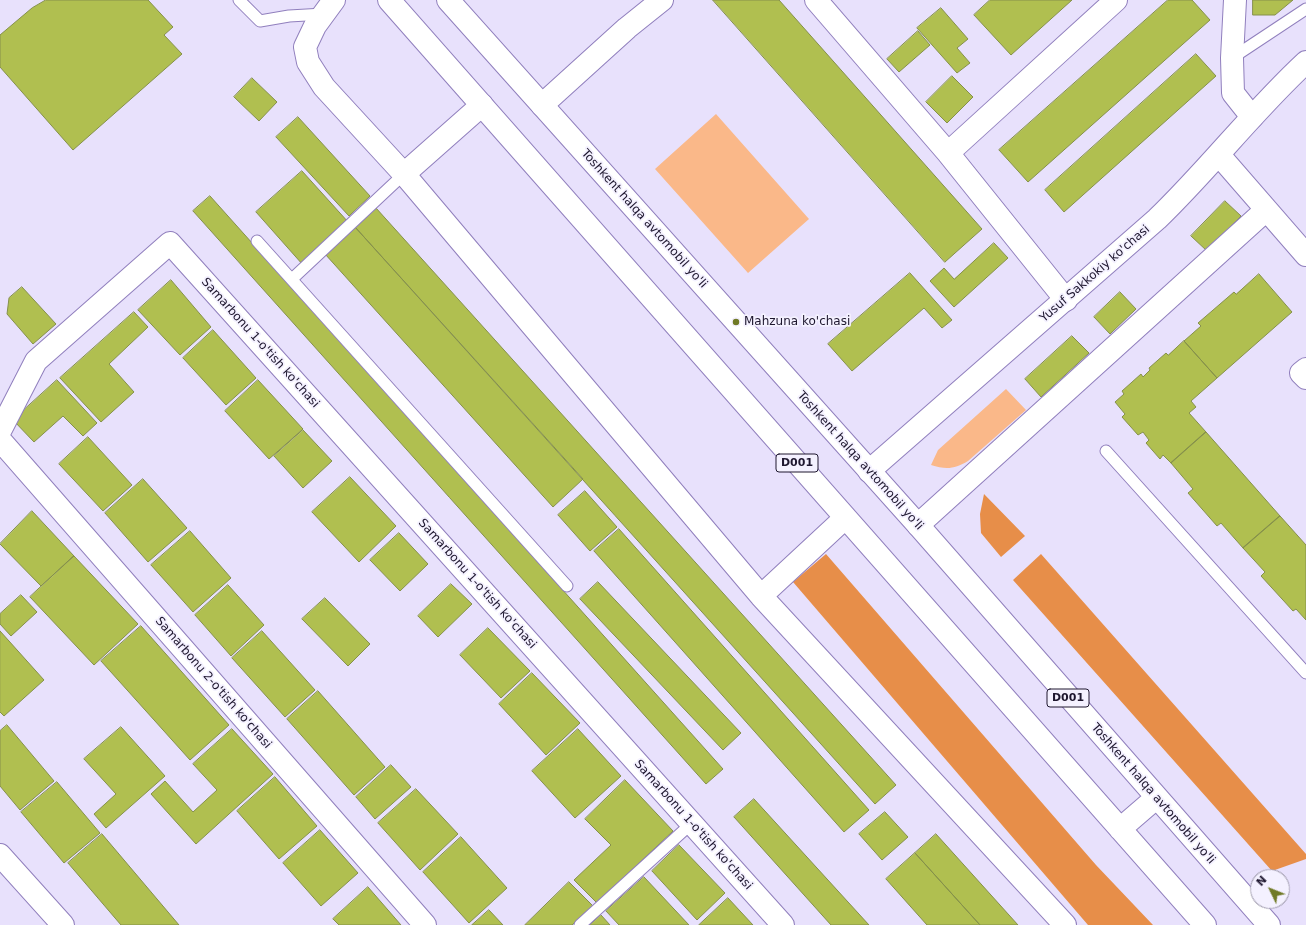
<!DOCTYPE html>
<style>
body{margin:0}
#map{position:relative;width:1306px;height:925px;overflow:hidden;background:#e8e1fc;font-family:"DejaVu Sans",sans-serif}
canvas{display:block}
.north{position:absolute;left:1250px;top:869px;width:40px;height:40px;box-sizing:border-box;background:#f4f1ff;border:1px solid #9e9aac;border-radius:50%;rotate:313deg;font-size:11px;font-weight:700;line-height:16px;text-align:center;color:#1e172f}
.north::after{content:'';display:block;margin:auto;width:14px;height:18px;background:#707a26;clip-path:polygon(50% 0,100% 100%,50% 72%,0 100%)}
</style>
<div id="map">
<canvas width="1306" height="925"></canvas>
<div class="north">N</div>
</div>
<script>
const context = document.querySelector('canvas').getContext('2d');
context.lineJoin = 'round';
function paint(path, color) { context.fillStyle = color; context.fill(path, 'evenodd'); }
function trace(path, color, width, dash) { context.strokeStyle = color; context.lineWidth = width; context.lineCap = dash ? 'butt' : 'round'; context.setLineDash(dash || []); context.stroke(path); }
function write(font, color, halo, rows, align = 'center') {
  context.font = font + ' "DejaVu Sans",sans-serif'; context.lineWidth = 3.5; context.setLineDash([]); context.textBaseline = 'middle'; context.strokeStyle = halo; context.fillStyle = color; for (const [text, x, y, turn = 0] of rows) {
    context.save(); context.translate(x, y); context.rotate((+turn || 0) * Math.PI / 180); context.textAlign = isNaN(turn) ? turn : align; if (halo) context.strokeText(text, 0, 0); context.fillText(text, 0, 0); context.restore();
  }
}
const green = new Path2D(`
 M716,114L809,219L748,273L655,169Z
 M1006,389L1026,410L968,461C955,469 946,470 931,465L938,450Z`);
const forest = new Path2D(`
 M984,494L1025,536L1001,557L981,533L980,514Z
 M826,554L1096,865L1153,925H1088L793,582Z
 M1041,554L1306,854V859L1272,871L1013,580Z`);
const building = new Path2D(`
 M46,0H148L173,27L164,35L182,54L73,150L0,67V35L32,8Z
 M713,0H779L982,229L945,262Z
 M990,0H1072L1011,55L974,15Z
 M1168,0H1192L1210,20L1028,182L999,150Z
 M1253,0H1293L1275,15H1253Z
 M941,8L968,39L957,48L970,63L957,73L917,28Z
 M918,31L930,45L899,72L887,59Z
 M1196,54L1216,76L1064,212L1045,190Z
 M952,76L973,97L947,123L926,102Z
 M252,78L277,102L259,121L234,97Z
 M298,117L370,196L349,216L276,137Z
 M302,171L349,223L303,265L256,212Z
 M210,196L723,769L706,784L193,211Z
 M1225,201L1241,216L1207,251L1191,236Z
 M376,208L896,785L875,804L355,227Z
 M355,227L583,479L553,507L325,254Z
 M994,243L1008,258L954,307L930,281L944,268L954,279Z
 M910,273L952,320L942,328L924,308L852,371L828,344Z
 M1259,274L1292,312L1217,378L1184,341L1201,326L1198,323L1234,292L1236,294Z
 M171,280L211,327L180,355L138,310Z
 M22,287L56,324L33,344L7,314L9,298Z
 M1120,292L1136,309L1110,334L1094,317Z
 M134,312L148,327L109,364L134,392L101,422L60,378Z
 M213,330L256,378L226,405L183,358Z
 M1072,336L1089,353L1041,397L1025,379Z
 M1184,341L1217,378L1191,401L1196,407L1189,413L1206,432L1171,463L1163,455L1160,459L1146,443L1149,440L1143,432L1138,435L1122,417L1125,414L1115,402L1124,394L1122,391L1141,374L1143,377L1150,370L1149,368L1166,353L1168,355Z
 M57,380L97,423L83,436L63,416L34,442L13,420Z
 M258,380L303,429L269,459L225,411Z
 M303,430L332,461L303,488L274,456Z
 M1206,432L1280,516L1243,548L1221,523L1217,526L1188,493L1193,489L1171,463Z
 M88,437L132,485L103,511L59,464Z
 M350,477L396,526L359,562L312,512Z
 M143,479L187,528L148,562L105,513Z
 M585,491L617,527L590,551L558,515Z
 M32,511L74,556L41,586L0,544Z
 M1280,516L1306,545V620L1296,609L1293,611L1261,576L1265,572L1243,548Z
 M619,529L869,810L844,832L594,551Z
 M190,531L231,578L193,612L151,565Z
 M399,533L428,564L400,591L370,560Z
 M74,556L138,624L94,665L30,597Z
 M598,582L741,733L723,750L580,599Z
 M451,584L472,604L438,637L418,616Z
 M228,585L264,625L231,656L195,615Z
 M21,595L37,612L11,636L0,624V614Z
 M325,598L370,644L348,666L302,619Z
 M141,626L229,725L190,760L101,661Z
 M488,628L530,671L501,698L460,655Z
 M0,631L44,680L4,716L0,712Z
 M262,631L315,690L285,717L232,658Z
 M532,673L580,723L546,755L499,704Z
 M318,691L385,767L354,795L287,719Z
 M7,725L54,781L20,810L0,786V731Z
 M121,727L165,776L106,828L94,814L116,794L84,759Z
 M232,729L273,774L196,844L151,794L165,781L193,812L217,790L193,764Z
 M578,729L621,776L575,818L532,771Z
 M391,765L411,787L375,819L356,797Z
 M275,777L317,826L279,859L237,811Z
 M625,780L673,831L597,903L574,880L611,845L585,819Z
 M57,782L100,833L64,863L21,812Z
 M416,789L458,834L420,870L378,823Z
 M754,799L869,925H831L734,817Z
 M885,812L908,837L882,860L859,834Z
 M320,830L358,873L321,906L283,863Z
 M102,834L179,925H121L68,863Z
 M936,834L1018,925H980L915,853Z
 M461,837L507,888L469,923L423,872Z
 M679,845L725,893L697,920L652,871Z
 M915,853L980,925H927L886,879Z
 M644,877L689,925H619L606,911Z
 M569,882L593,906L572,925H525Z
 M368,887L401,925H339L333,919Z
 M728,898L753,925H699Z
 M489,910L503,925H472Z
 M601,915L610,925H590Z`);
const service = new Path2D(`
 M239,0L260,21L289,16L324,14
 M1232,58L1306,9
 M257,241L567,586
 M292,279L404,174
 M1106,451L1306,673
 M580,925L692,823`);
const minor = new Path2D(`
 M334,0L315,26L305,47L308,62L324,87L404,174L761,596L1065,925
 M816,0L948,153L1066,300
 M542,105L627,28L662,0
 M948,153L1116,0
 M1219,155L1306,255
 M404,174L482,105
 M1306,369L1301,373L1306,378
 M0,431L36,361L170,243L783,925
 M0,440L425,925
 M918,525L1266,210
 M761,596L845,518
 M0,855L63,925`);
const tertiary = new Path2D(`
 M1235,0L1232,58L1233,93L1252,117`);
const secondary = new Path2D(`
 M869,471L1157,219C1209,169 1253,111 1306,62`);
const trunk = new Path2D(`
 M389,0L1205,925
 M448,0L918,525L1269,925
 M1120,829L1156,798`);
const markers = [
 [736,322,4,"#707a26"]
];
const shields = [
 [797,463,42],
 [1068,698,42]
];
const shieldNames = [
 ["D001",797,463],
 ["D001",1068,698]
];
const streetNames = [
 ["Toshkent halqa avtomobil yo'li",644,219,48],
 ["Yusuf Sakkokiy ko'chasi",1095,274,-41],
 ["Samarbonu 1-o'tish ko'chasi",260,343,48],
 ["Toshkent halqa avtomobil yo'li",860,461,48],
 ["Samarbonu 1-o'tish ko'chasi",477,584,48],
 ["Samarbonu 2-o'tish ko'chasi",213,683,49],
 ["Toshkent halqa avtomobil yo'li",1153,794,49],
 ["Samarbonu 1-o'tish ko'chasi",693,825,48]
];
const poiNames = [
 ["Mahzuna ko'chasi",744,322]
];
paint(green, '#fab889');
paint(forest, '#e78e49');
paint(building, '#b0bf50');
trace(building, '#85904b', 1);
trace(service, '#907fbd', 13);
trace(minor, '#907fbd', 24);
trace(tertiary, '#907fbd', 24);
trace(secondary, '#907fbd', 24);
trace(trunk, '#907fbd', 24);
trace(service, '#fff', 11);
trace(minor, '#fff', 22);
trace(tertiary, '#fff', 22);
trace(secondary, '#fff', 22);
trace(trunk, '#fff', 22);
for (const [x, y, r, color] of markers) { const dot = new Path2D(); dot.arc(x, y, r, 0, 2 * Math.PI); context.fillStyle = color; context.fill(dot); trace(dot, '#f4f1ff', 1.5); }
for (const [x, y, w] of shields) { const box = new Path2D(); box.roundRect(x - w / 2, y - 9, w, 18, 3); context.fillStyle = '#f4f1ff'; context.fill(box); trace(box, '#1e172f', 1); }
write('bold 11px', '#1e172f', null, shieldNames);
write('12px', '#1e172f', '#f4f1ff', streetNames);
write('12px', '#1e172f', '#f4f1ff', poiNames, 'left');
</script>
